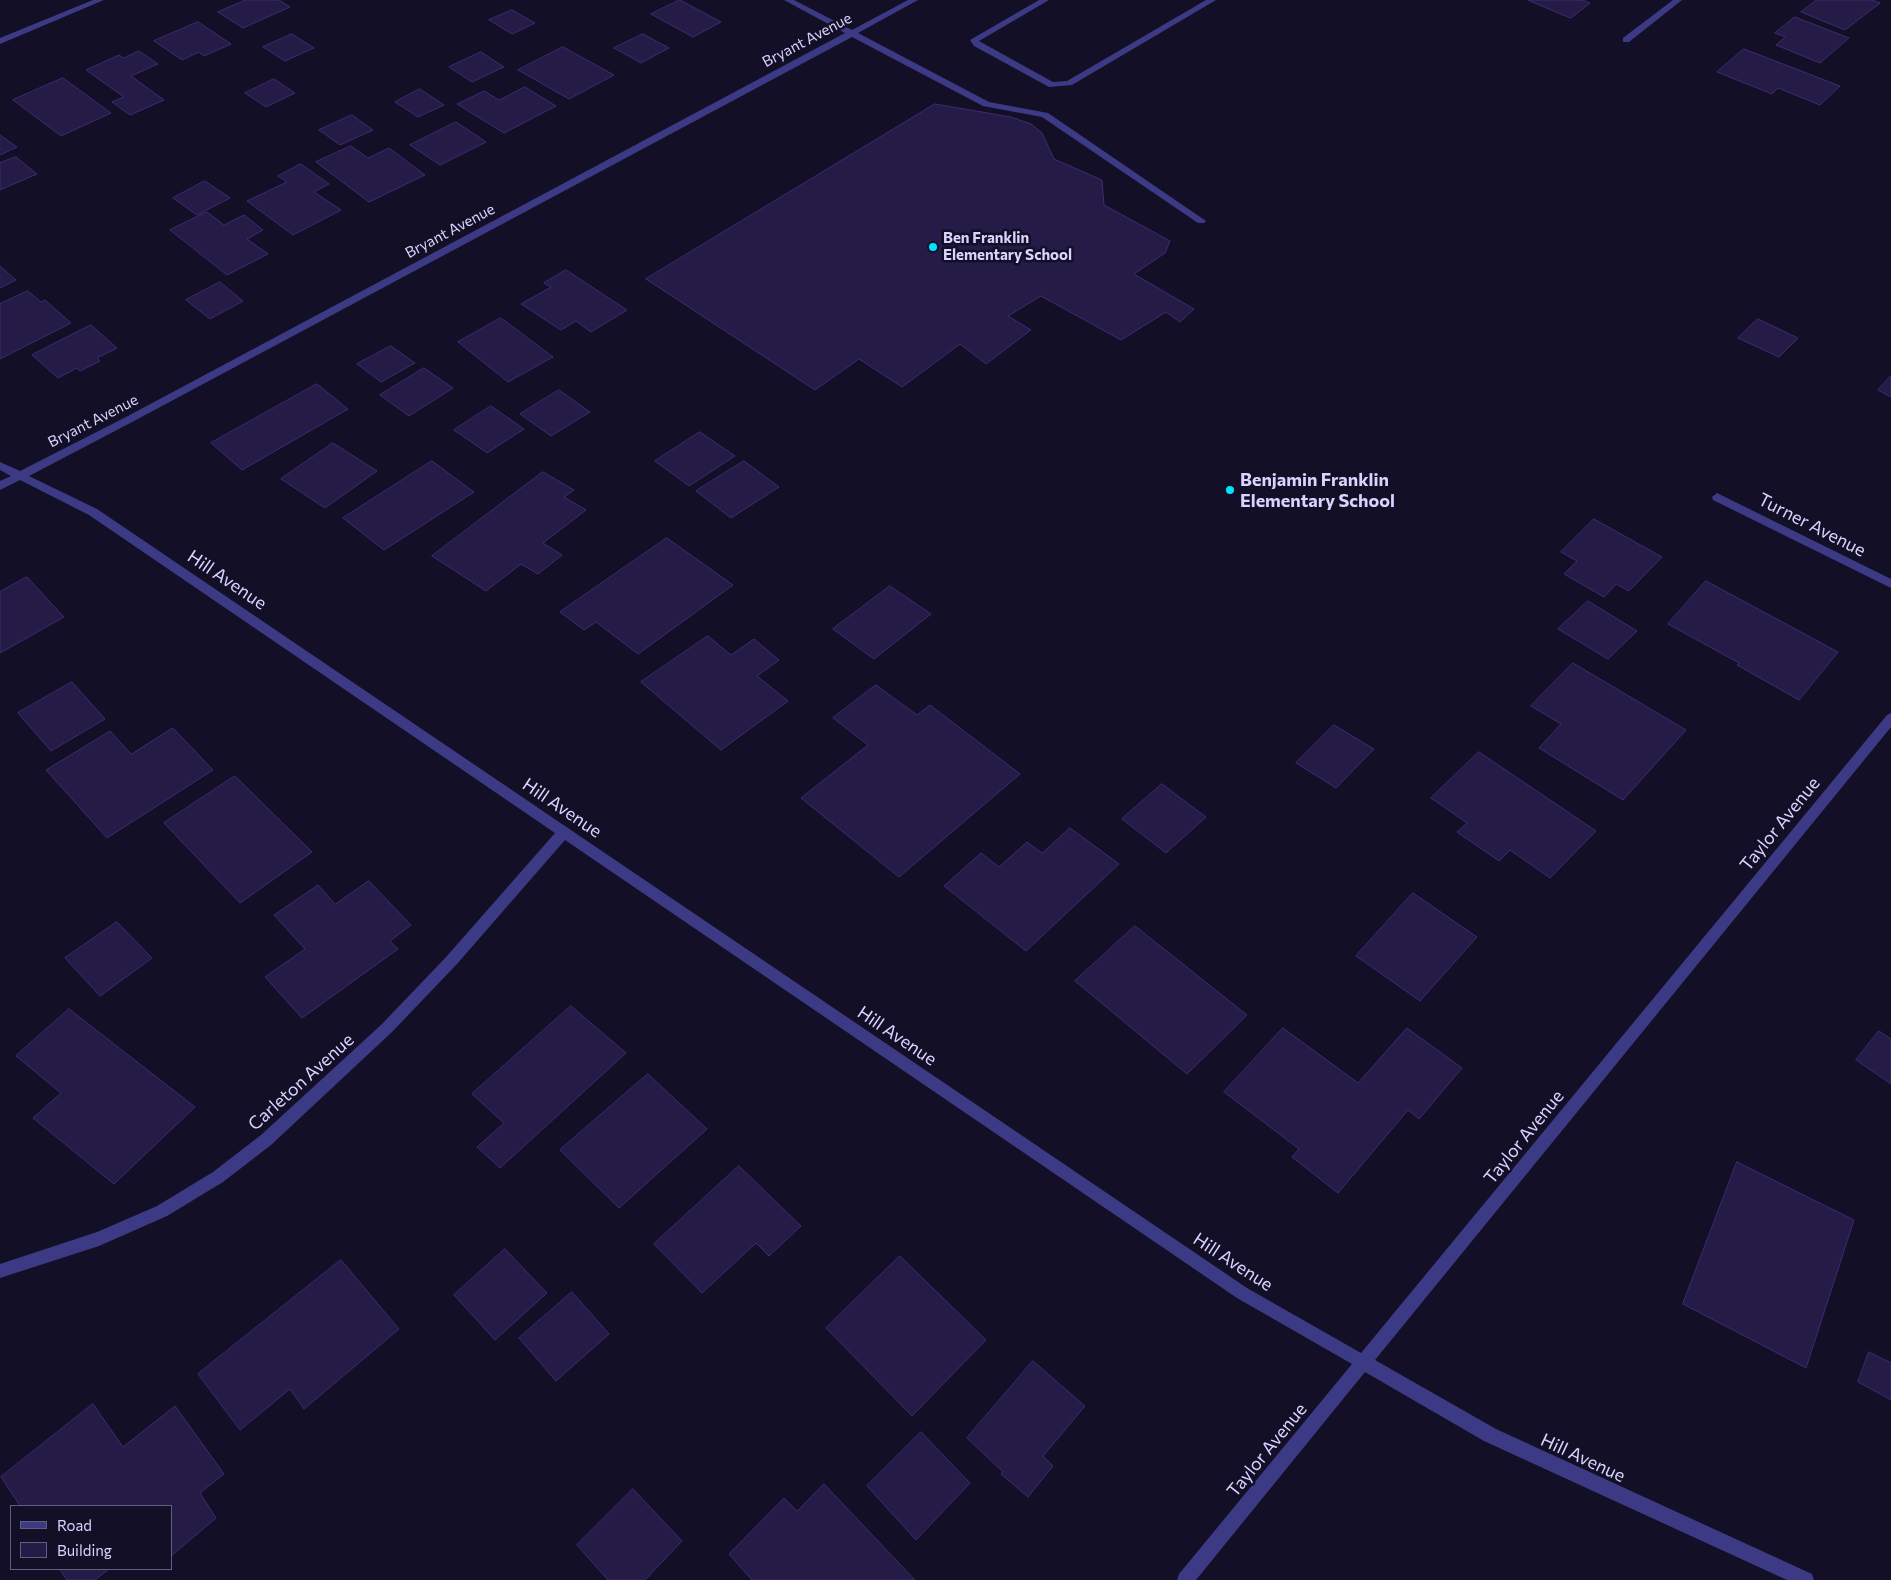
<!DOCTYPE html>
<style>
body{margin:0}
#map{position:relative;width:1891px;height:1580px;overflow:hidden;background:#130f26;font-family:Commissioner,sans-serif}
canvas{display:block}
.legend{position:absolute;left:10px;top:1505px;width:162px;height:65px;box-sizing:border-box;background:#130f26;border:1px solid #625e7d;margin:0;padding:6px 9px;list-style:none;font-size:15px;color:#d9d4ff}
.legend li{display:flex;align-items:center;gap:10px;height:25px}
.legend b{width:25px;border:1px solid #625e7d}
</style>
<div id="map">
<canvas width="1891" height="1580"></canvas>
<ul class="legend">
<li><b style="height:6px;background:#3d3a85"></b>Road</li>
<li><b style="height:14px;background:#241b47"></b>Building</li>
</ul>
</div>
<script>
const context = document.querySelector('canvas').getContext('2d');
context.lineJoin = 'round';
function paint(path, color) { context.fillStyle = color; context.fill(path, 'evenodd'); }
function trace(path, color, width, dash) { context.strokeStyle = color; context.lineWidth = width; context.lineCap = dash ? 'butt' : 'round'; context.setLineDash(dash || []); context.stroke(path); }
function write(font, color, halo, rows, align = 'center') {
  context.font = font + ' Commissioner,sans-serif'; context.lineWidth = 5; context.setLineDash([]); context.textBaseline = 'middle'; context.strokeStyle = halo; context.fillStyle = color; for (const [text, x, y, turn = 0] of rows) {
    context.save(); context.translate(x, y); context.rotate((+turn || 0) * Math.PI / 180); context.textAlign = isNaN(turn) ? turn : align; if (halo) context.strokeText(text, 0, 0); context.fillText(text, 0, 0); context.restore();
  }
}
const building = new Path2D(`
 M246,0H279L290,7L243,28L218,12Z
 M680,0L721,22L693,37L651,14Z
 M1528,0H1582L1590,3L1571,18Z
 M1817,0H1872L1880,3L1845,30L1801,12Z
 M512,10L535,23L512,34L489,20Z
 M1795,17L1849,38L1820,63L1776,45L1785,37L1775,33Z
 M198,22L231,44L204,56L199,52L182,60L154,41Z
 M292,34L314,48L285,61L263,47Z
 M643,34L669,48L641,63L614,48Z
 M563,47L614,75L569,99L518,70Z
 M1744,49L1840,86L1820,105L1778,88L1772,94L1717,72Z
 M139,51L158,64L131,76L164,100L130,115L112,102L124,97L86,70L119,55L123,58Z
 M481,52L504,67L472,82L449,67Z
 M63,78L111,113L61,136L13,100Z
 M274,79L295,93L266,107L245,93Z
 M525,87L556,106L504,133L457,104L484,91L499,100Z
 M420,89L444,105L418,117L395,102Z
 M935,104L1011,117L1031,124L1042,133L1054,159L1102,180L1104,205L1170,241L1165,253L1134,274L1194,309L1180,322L1166,312L1121,340L1041,296L1008,316L1031,330L986,364L960,344L902,387L859,359L815,390L646,279Z
 M352,115L373,130L340,145L319,130Z
 M456,122L486,142L440,165L410,145Z
 M0,135L17,147L0,155Z
 M351,146L368,158L389,148L425,175L369,202L316,162Z
 M16,157L37,174L0,190V163Z
 M301,164L329,184L314,192L341,210L293,235L247,201L287,182L278,176Z
 M205,181L230,198L197,215L173,198Z
 M207,212L224,225L244,215L263,230L247,239L268,254L227,275L170,230Z
 M0,266L16,280L0,288Z
 M566,270L627,310L591,332L576,321L561,330L521,304L551,287L544,283Z
 M220,282L243,301L210,319L186,300Z
 M28,291L41,302L45,300L71,323L0,359V304Z
 M501,318L553,357L508,382L458,342Z
 M1758,319L1798,338L1779,357L1738,338Z
 M91,325L117,348L97,358L100,361L80,371L77,368L58,378L32,355Z
 M391,346L415,363L381,382L357,364Z
 M424,368L453,388L409,416L380,395Z
 M1891,376V397L1878,390Z
 M317,384L348,409L242,470L211,443Z
 M559,390L590,412L551,436L520,414Z
 M491,406L524,429L487,453L454,430Z
 M700,432L735,456L689,486L655,461Z
 M333,443L377,471L325,508L281,479Z
 M432,461L474,492L384,550L343,518Z
 M744,461L779,487L731,518L696,491Z
 M543,472L574,490L564,497L586,510L543,543L562,555L538,574L521,564L486,591L432,556Z
 M1594,519L1662,557L1629,591L1616,584L1604,597L1564,574L1577,561L1561,552Z
 M667,538L733,585L638,654L596,622L584,630L560,612Z
 M27,577L64,617L0,653V592Z
 M1706,581L1838,652L1799,700L1737,665L1739,663L1668,624Z
 M890,586L931,614L874,659L833,629Z
 M1588,601L1637,631L1608,659L1558,629Z
 M708,636L731,655L754,639L779,660L757,676L788,701L721,750L641,682Z
 M1573,663L1686,730L1623,800L1539,748L1561,724L1531,706Z
 M72,682L105,719L51,751L18,713Z
 M876,685L917,715L930,705L1020,774L899,877L801,798L868,745L833,718Z
 M1334,725L1374,749L1336,788L1296,763Z
 M173,728L213,770L107,838L46,770L110,731L131,754Z
 M1479,752L1596,831L1550,878L1510,850L1499,861L1457,832L1467,823L1431,798Z
 M235,776L312,852L240,903L164,823Z
 M1162,784L1206,817L1166,853L1122,819Z
 M1070,828L1119,864L1026,951L944,886L981,853L999,867L1027,842L1042,853Z
 M369,881L411,925L390,941L398,949L302,1018L265,977L305,949L274,915L318,885L335,904Z
 M1413,893L1477,937L1420,1001L1356,956Z
 M117,922L152,958L100,996L65,958Z
 M1135,926L1247,1015L1187,1074L1075,981Z
 M571,1006L626,1053L500,1168L477,1147L504,1123L472,1094Z
 M69,1009L195,1107L114,1184L33,1118L61,1093L16,1056Z
 M1283,1028L1358,1083L1407,1028L1462,1068L1419,1119L1408,1110L1338,1193L1292,1157L1299,1149L1224,1092Z
 M1879,1031L1891,1039V1084L1856,1060Z
 M648,1074L707,1129L619,1208L560,1150Z
 M1737,1162L1854,1220L1806,1368L1683,1304Z
 M739,1166L801,1226L769,1256L756,1243L702,1293L654,1244Z
 M505,1249L547,1293L495,1340L454,1295Z
 M900,1256L986,1340L912,1416L826,1328Z
 M341,1260L399,1329L304,1409L290,1389L240,1430L198,1374Z
 M572,1292L609,1334L556,1381L519,1338Z
 M1869,1352L1891,1363V1400L1858,1382Z
 M1033,1361L1085,1406L1043,1456L1053,1466L1028,1497L1001,1474L1003,1472L967,1438Z
 M93,1404L123,1447L175,1406L224,1474L200,1493L216,1518L171,1556V1506H20L1,1477Z
 M921,1432L970,1483L916,1540L867,1486Z
 M824,1484L915,1580H752L729,1554L784,1498L797,1511Z
 M633,1489L682,1541L645,1580H608L577,1545Z
 M60,1569H109L95,1580H67Z`);
const minor = new Path2D(`
 M93,0H104L0,44V38Z
 M784,0H794L852,30L908,0H918L858,33L989,102L1048,113L1206,221L1204,223H1198L1042,117L983,106L852,37L134,421L29,476L97,509L1247,1288L1361,1353L1887,715L1891,713V727L1375,1360L1496,1429L1812,1574L1814,1580H1787L1484,1441L1365,1372L1196,1580H1177L1179,1574L1352,1364L1237,1298L565,840L457,964L392,1032L271,1145L223,1182L167,1216L99,1246L0,1278V1264L97,1232L157,1206L213,1172L261,1135L382,1024L447,956L555,833L89,515L20,480L0,490V481L11,476L0,470V462L20,471L126,417L845,33Z
 M1039,0H1049L979,41L1053,82L1067,81L1206,0H1216L1072,85L1049,87L974,46L970,40Z
 M1673,0H1682L1629,42H1623V38Z
 M1717,493L1891,579V588L1713,500L1712,497Z`);
const markers = [
 [933,247,5,"#00e5ff"],
 [1230,490,5,"#00e5ff"]
];
const farStreetnames = [
 ["Bryant Avenue",807,40,-28],
 ["Bryant Avenue",450,231,-28],
 ["Bryant Avenue",93,421,-27]
];
const farPoinames = [
 ["Ben Franklin",943,238],
 ["Elementary School",943,255]
];
const poiNames = [
 ["Benjamin Franklin",1240,480],
 ["Elementary School",1240,501]
];
const streetNames = [
 ["Turner Avenue",1812,525,27],
 ["Hill Avenue",227,580,34],
 ["Hill Avenue",562,808,34],
 ["Taylor Avenue",1780,824,-51],
 ["Hill Avenue",897,1036,34],
 ["Carleton Avenue",301,1082,-42],
 ["Taylor Avenue",1524,1137,-51],
 ["Hill Avenue",1233,1262,33],
 ["Taylor Avenue",1267,1450,-51],
 ["Hill Avenue",1583,1458,25]
];
paint(building, '#241b47');
trace(building, '#3b2d73', 1);
paint(minor, '#3d3a85');
for (const [x, y, r, color] of markers) { const dot = new Path2D(); dot.arc(x, y, r, 0, 2 * Math.PI); context.fillStyle = color; context.fill(dot); trace(dot, '#130f26', 2); }
write('15px', '#d9d4ff', '#130f26', farStreetnames);
write('bold 15px', '#d9d4ff', '#130f26', farPoinames, 'left');
write('bold 18px', '#d9d4ff', '#130f26', poiNames, 'left');
write('18px', '#d9d4ff', '#130f26', streetNames);
</script>
